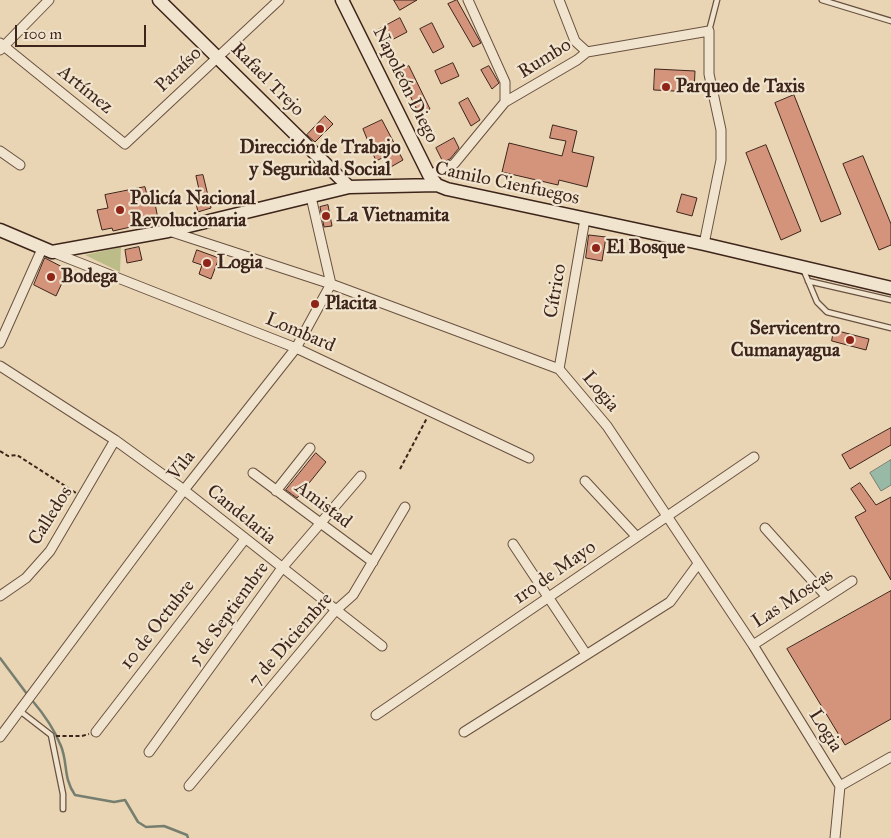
<!DOCTYPE html>
<meta charset="utf-8">
<style>
body{margin:0}
#map{position:relative;width:891px;height:838px;overflow:hidden;background:#e9d5b4;font-family:"IM FELL Great Primer",serif}
canvas{display:block}
.scale{position:absolute;left:15px;top:25px;width:131px;height:22px;box-sizing:border-box;border:2px solid #3e251b;border-top:0;padding-left:6px;font-size:15px;line-height:18px;white-space:nowrap;color:#3e251b;-webkit-text-stroke:4px #f1e4ce;paint-order:stroke}
</style>
<div id="map">
<canvas width="891" height="838"></canvas>
<div class="scale">100 m</div>
</div>
<script>
const context = document.querySelector('canvas').getContext('2d');
context.lineJoin = 'round';
function paint(path, color) { context.fillStyle = color; context.fill(path, 'evenodd'); }
function trace(path, color, width, dash) { context.strokeStyle = color; context.lineWidth = width; context.lineCap = dash ? 'butt' : 'round'; context.setLineDash(dash || []); context.stroke(path); }
function write(font, color, halo, rows, align = 'center') {
  context.font = font + ' "IM FELL Great Primer",serif'; context.lineWidth = 4.5; context.setLineDash([]); context.textBaseline = 'middle'; context.strokeStyle = halo; context.fillStyle = color; for (const [text, x, y, turn = 0] of rows) {
    context.save(); context.translate(x, y); context.rotate((+turn || 0) * Math.PI / 180); context.textAlign = isNaN(turn) ? turn : align; if (halo) context.strokeText(text, 0, 0); context.fillText(text, 0, 0); context.restore();
  }
}
const green = new Path2D(`
 M121,247L120,272L85,255Z`);
const water = new Path2D(`
 M891,460V485L881,491L870,473Z`);
const stream = new Path2D(`
 M0,658L27,694
 M31,699C43,713 54,728 61,746C68,763 63,778 75,795L114,802L125,800L138,822L146,827L164,826L187,835L188,838`);
const building = new Path2D(`
 M394,0H417L400,10Z
 M457,0L481,43L473,47L448,4Z
 M400,18L407,32L384,44L376,31Z
 M432,23L444,47L433,53L420,29Z
 M453,63L459,76L441,84L435,71Z
 M409,66L430,109L419,114L398,71Z
 M489,66L499,83L492,89L481,70Z
 M655,69L695,71L694,92L654,90Z
 M794,95L841,214L821,222L775,103Z
 M468,98L480,120L471,126L459,103Z
 M325,116L333,124L315,142L307,135Z
 M382,120L403,160L389,168L384,157L376,161L363,129Z
 M553,125L577,131L572,152L594,157L587,187L559,180L558,185L502,172L509,143L562,156L566,141L550,138Z
 M454,138L459,148L450,159L443,162L436,148Z
 M766,145L801,231L781,240L746,153Z
 M863,156L891,224V245L879,250L843,164Z
 M203,175L211,208L198,212L194,195L200,194L196,176Z
 M145,187L148,199L154,198L158,219L135,222V226L113,231L112,228L102,230L97,210L108,208L105,195Z
 M682,194L697,198L692,216L677,212Z
 M328,205L332,226L324,227L320,207Z
 M589,235L606,237L602,261L586,258Z
 M139,247L142,260L127,263L125,250Z
 M197,250L219,258L211,279L199,274L202,265L193,262Z
 M45,258L68,270L56,296L34,285Z
 M834,330L869,339L866,350L832,341Z
 M891,428V445L850,469L842,455Z
 M316,453L326,462L297,498L286,490Z
 M860,483L876,505L891,497V580L855,517L866,511L851,489Z
 M891,591V719L845,745L787,649Z`);
const path = new Path2D(`
 M0,451L8,456L17,455L76,493
 M400,469L427,418
 M56,736H82L89,734`);
const lane = new Path2D(`
 M822,0L891,21
 M709,31L717,0
 M804,271L817,302L827,312L891,328
 M808,281L891,300
 M20,711L51,735L63,794V809`);
const street = new Path2D(`
 M468,0L505,82V102
 M559,0L575,41L587,52
 M0,43L125,144L279,0
 M0,50L49,0
 M0,151L20,165
 M429,175L454,164L505,102L577,60L587,52L709,31V74L721,130V160L704,244
 M169,231L331,284L559,369L607,426L753,645L840,786
 M52,252L296,348L529,458
 M0,343L42,249
 M0,366L115,440L184,490L382,646
 M559,369L585,219
 M253,473L373,562
 M585,481L636,536
 M276,491L310,448
 M765,528L827,597
 M513,544L586,654
 M0,596L26,578L50,551L115,440
 M753,645L852,581
 M376,715L754,457
 M96,732L245,539
 M464,732L670,602L698,564
 M0,737L184,490L296,348L331,284L311,197
 M149,752L282,568L361,476
 M189,786L335,611L353,595L405,507
 M840,786L891,757
 M835,838L840,786`);
const secondary = new Path2D(`
 M159,0L349,187
 M342,0L429,175L437,185
 M0,230L52,252L168,231L349,187L437,185L447,189L704,244L891,288`);
const markers = [
 [666,87,5,"#8f2418"],
 [320,129,5,"#8f2418"],
 [120,210,5,"#8f2418"],
 [326,216,5,"#8f2418"],
 [596,248,5,"#8f2418"],
 [207,263,5,"#8f2418"],
 [51,277,5,"#8f2418"],
 [315,304,5,"#8f2418"],
 [850,340,5,"#8f2418"]
];
const streetNames = [
 ["Rumbo",545,59,-32],
 ["Paraíso",179,70,-44],
 ["Rafael Trejo",267,80,45],
 ["Napoleón Diego",405,85,64],
 ["Artímez",85,90,39],
 ["Camilo Cienfuegos",507,184,12],
 ["Cítrico",556,291,-80],
 ["Lombard",300,333,23],
 ["Logia",600,392,50],
 ["Vila",182,466,-52],
 ["Amistad",323,505,37],
 ["Candelaria",241,515,39],
 ["Calledos",51,516,-58],
 ["1ro de Mayo",555,573,-35],
 ["Las Moscas",793,599,-33],
 ["5 de Septiembre",229,614,-54],
 ["10 de Octubre",158,625,-52],
 ["7 de Diciembre",291,640,-49],
 ["Logia",825,731,58]
];
const poiNames = [
 ["Parqueo de Taxis",676,87],
 ["Dirección de Trabajo",320,148,"center"],
 ["y Seguridad Social",320,170,"center"],
 ["Policía Nacional",130,199],
 ["Revolucionaria",130,221],
 ["La Vietnamita",336,216],
 ["El Bosque",606,248],
 ["Logia",217,263],
 ["Bodega",61,277],
 ["Placita",325,304],
 ["Servicentro",840,329,"right"],
 ["Cumanayagua",840,351,"right"]
];
paint(green, '#bcbc89');
paint(water, '#99b9a7');
trace(water, '#757e6f', 1);
trace(stream, '#757e6f', 2.5);
paint(building, '#d4947c');
trace(building, '#3e251b', 1);
trace(lane, '#695141', 7);
trace(street, '#695141', 11);
trace(secondary, '#3e251b', 15);
trace(path, '#3e251b', 2, [4, 2.5]);
trace(lane, '#f1e4ce', 4.5);
trace(street, '#f1e4ce', 9);
trace(secondary, '#f1e4ce', 12);
for (const [x, y, r, color] of markers) { const dot = new Path2D(); dot.arc(x, y, r, 0, 2 * Math.PI); context.fillStyle = color; context.fill(dot); trace(dot, '#f1e4ce', 2); }
write('19px', '#3e251b', '#f1e4ce', streetNames);
write('bold 19px', '#3e251b', '#f1e4ce', poiNames, 'left');
</script>
